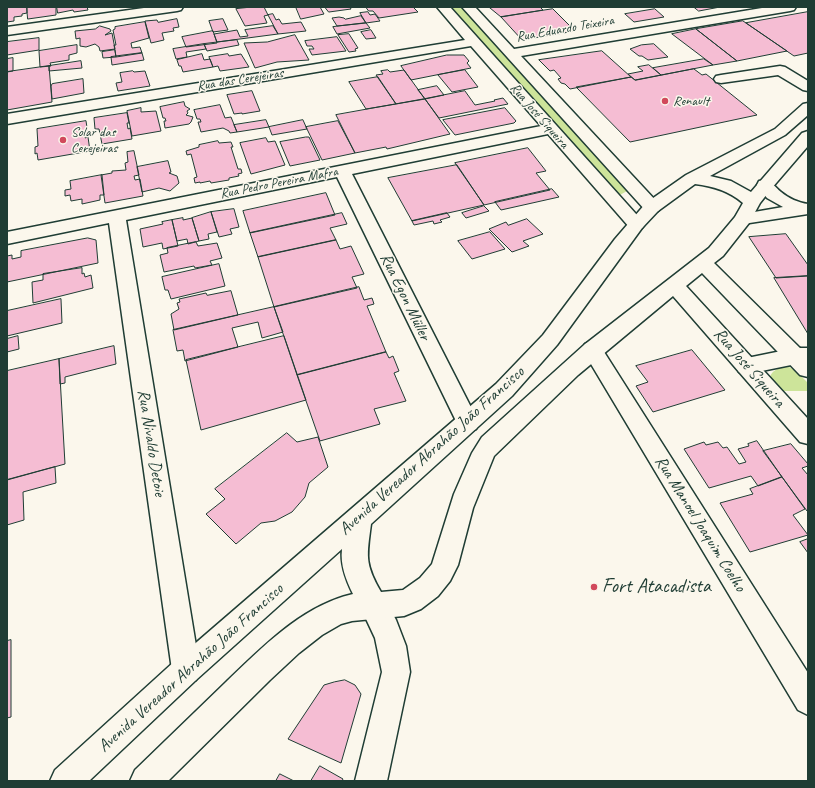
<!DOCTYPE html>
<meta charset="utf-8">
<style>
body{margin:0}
#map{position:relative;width:815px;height:788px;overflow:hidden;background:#fbf7ec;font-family:Caveat,sans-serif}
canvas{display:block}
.frame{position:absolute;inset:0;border:8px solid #1f3d34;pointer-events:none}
</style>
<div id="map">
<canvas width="815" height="788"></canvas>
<div class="frame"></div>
</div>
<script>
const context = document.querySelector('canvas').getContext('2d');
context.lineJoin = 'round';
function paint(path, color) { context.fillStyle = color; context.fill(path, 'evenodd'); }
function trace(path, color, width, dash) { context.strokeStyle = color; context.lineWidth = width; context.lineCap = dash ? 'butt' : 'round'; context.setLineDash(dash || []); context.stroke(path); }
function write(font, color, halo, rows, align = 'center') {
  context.font = font + ' Caveat,sans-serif'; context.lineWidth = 3; context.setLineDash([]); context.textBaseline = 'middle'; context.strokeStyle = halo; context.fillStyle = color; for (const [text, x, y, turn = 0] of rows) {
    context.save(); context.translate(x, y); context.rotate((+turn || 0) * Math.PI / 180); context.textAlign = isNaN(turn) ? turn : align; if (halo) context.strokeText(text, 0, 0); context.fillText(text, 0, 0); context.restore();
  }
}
const green = new Path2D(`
 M449,7H462L629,190L618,196Z
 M789,367L796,371L808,383V391H782L770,377C773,368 781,368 789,367Z`);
const building = new Path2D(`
 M7,7H27V13L22,14V16L14,17V21L7,22Z
 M27,7H56V15L28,19Z
 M57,7H87L88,10L74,12L73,10L58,13Z
 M252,7H264L268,15L264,16L267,23L245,26L236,9Z
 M296,7H320L324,14L301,19Z
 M325,7H350L351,9L329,12Z
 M366,7H413L418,12L379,18L373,11H369Z
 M498,7H540L543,10L501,17L490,8Z
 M694,7H720L699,11Z
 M553,9L575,31L522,40L501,17Z
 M655,9L664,17L634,22L625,14Z
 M368,12L370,15L375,14L380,21L366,23L360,13Z
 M808,12V53L794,56L746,23Z
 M273,14L276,20L279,19L282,24L301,22L306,31L278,34L268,15Z
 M361,16L366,23L337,26L332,18L339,17L344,18L345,19Z
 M177,19L179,27L173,28L174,31L162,33L164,40L151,43L145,21L157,20L158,22Z
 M223,19L228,30L213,32L209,21Z
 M743,21L746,23L787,51L737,61L696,29Z
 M145,22L149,38L131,43L132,48L140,47L142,53L116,57L114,45H116L113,30L115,29V27Z
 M366,23L370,28L337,34L333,27Z
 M100,26L110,29L111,31L105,35L112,33L115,49L100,51L99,47L95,44L86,47L80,46V38L76,39L75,31L95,29Z
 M273,26L278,34L217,42L214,34L237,30L240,37L248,36L245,30Z
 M696,29L737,61L713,65L672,34Z
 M371,30L376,38L366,39L361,32Z
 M213,31L217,43L186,47L182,37Z
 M349,34L358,48L355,49L356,51L349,52L338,35Z
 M295,35L309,60L277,62L255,68L244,43L267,42Z
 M337,37L346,51L312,55L309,49H314L312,46H307L305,41Z
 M39,38V50L7,55V42Z
 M237,40L239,45L207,51L204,44Z
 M204,44L206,49L186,52L187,57L176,59L173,49Z
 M654,44L668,57L648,60L642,56H639L630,49L641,45Z
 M77,45V53L69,55V60L50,63L51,66L40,67L39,51Z
 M115,50L116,57L103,58L102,52Z
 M602,51L631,77L570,89L565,84L561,83L558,79L561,78L554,70L550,71L539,60Z
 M142,53L144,60L112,65L111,57Z
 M202,54L204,60L210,59L213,67L183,72L181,66H179L177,60Z
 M228,54L229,56L241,54L249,67L220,71L218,66L213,67L209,57Z
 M447,55H464L469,61L467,63L471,68L411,80L401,66Z
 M13,58V71L7,72V59Z
 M704,59L713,65L661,75L653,68Z
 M81,61L82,68L49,71V66Z
 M649,65L661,75L635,80L628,74L643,71L638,67Z
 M49,66L52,102L7,110V72Z
 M694,69L702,75L706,74L757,115L630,142L576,87L631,77L635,80Z
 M388,70L390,72L404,70L425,99L396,104L376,75L383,74L381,71Z
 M465,70L478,87L452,92L438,75Z
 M133,71L134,72L145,71L150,86L118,91L116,83L122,82L120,73Z
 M378,77L396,104L366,109L349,82Z
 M83,79L84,93L52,99L51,86L52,84Z
 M437,86L444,95L425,99L418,90Z
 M252,91L260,111L242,114V113L234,114L227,95Z
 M465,91L475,105L495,101L494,100L503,98L508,104L439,118L425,99Z
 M425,99L450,134L387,149L386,147L355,153L336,115Z
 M184,102L185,106L190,109L187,111L188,113L186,115L193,117L191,122L189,124L165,128L164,121H166L165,118H163L160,107Z
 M220,105L225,118L231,117L237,132L230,133L229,131L223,128L201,132L198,122H201L200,119H197L194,110Z
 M141,108V112L156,111L161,131L132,136L127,111Z
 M505,108L516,121L514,123L455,135L443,120Z
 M127,113L129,123H127L128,129L130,128L132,139L102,144L99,129H95L94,118Z
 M266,120L269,127L237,132L234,125Z
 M303,120L307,129L272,135L269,127Z
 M86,121L88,134H85V138L88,137L90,151L38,160L37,153L35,154V147L38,146L37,129Z
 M338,121L355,153L322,160L306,127Z
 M306,137H309L320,160L290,166L280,142Z
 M266,138L268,142L275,141L285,165L251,174L240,143Z
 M218,141L219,143L231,142L233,147H231L238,169H241L242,173L238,174L239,176L229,178V180L211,183L210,181L200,183V182L195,183L194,178L197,177L191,154L187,155L186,151L199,147V145Z
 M528,148L546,171L536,173L550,190L484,205L455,163Z
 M134,151L139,175L134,176L135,180L140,179L143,196L105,203L101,175L112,173V171L126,170L125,163L128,162L127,152Z
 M168,161L171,172L169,173L177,176L179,183L170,191L159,188L142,192L137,167Z
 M457,165L484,205L412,221L388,178Z
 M102,175L104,195H100V200L82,204V199L71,201L70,195L65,196V190L71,189L70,181Z
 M552,189L559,197L501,210L495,202Z
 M326,193L335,215L250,233L243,211Z
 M484,206L489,211L466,218L462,213Z
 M234,209L239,227L230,229L232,234L219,237L211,212Z
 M211,212L217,232L208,234L209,239L199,241L192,218Z
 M342,213L347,224L330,228L336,240L258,257L250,233Z
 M447,213L450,217L440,220L442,222L434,224L433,221L414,225L412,221Z
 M183,218V220L192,218L199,241L188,244L187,239L177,241L172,220Z
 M527,219L543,234L523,241L529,246L512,252L489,229L506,222L508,225Z
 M172,220L178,246L163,249L162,243L143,247L140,229L163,224L162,222Z
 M490,232L505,249L472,259L458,241Z
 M786,234L808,265V276L776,278L749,237Z
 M88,238L96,240L98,263L7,282V256L12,255V259L21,257V251Z
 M336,240L340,249L351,246L364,274L352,277L357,288L274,307L258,257Z
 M196,242L198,246L217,243L222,258L210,261L212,265L195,268L194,266L164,272L160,255L168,253L167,248Z
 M219,264L225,286L171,299L168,290H165L162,277Z
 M82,268V274L84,273L85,277L91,275L93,288L33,303L32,282L43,280V274Z
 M808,276V334L774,278Z
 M359,287L364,300L372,298L374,304L367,306L386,352L297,375L274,307Z
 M231,291L238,315L174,330L171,314L179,309L177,303L180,302L179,299L206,293L207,295Z
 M61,299L62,323L7,336V311Z
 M274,307L283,332L262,338L258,322L232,328L238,347L185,361L183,350L177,351L173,330Z
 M18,336L19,349L7,352V339Z
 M284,336L306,400L201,430L186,360Z
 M114,346L116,364L65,377V383L60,384L59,359Z
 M692,350L725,390L653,412L636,386L648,382L636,366Z
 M386,352L389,358L393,356L399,371L394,373L406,401L374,409L380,424L320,441L297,375Z
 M59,359L65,464L7,480V371Z
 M287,433L297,442L318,437L328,467L309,483L305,497L292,512L275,521L261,523L236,544L206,514L225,499L215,489Z
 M757,441L782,477L758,486L751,476L709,488L684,449L704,442L706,445L718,442L723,448L727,447L739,464L746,462L738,449L749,446L748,444Z
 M791,444L808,464V466L802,468L808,475V511H807L763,451Z
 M55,467L56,483L23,492L24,520L7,525V480Z
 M782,477L805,509L793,515L808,535L750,552L720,503L753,494L750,489Z
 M808,539V553L800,542Z
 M11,640V717L7,718V641Z
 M345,680L355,685L361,694L341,763L288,739L324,685L334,682Z
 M320,766L343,779L342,781H311Z
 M280,774L294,781H276Z`);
const minor = new Path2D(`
 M151,7H183L181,10L177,11L7,35V27Z
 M437,7H450L645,224L642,228L636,230L630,228L548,134L352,174L479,423L476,429L468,432L460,429L457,423L337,177L126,220L200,670L196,680L186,684L176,680L172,670L109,223L7,244V232L541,126L471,46L7,124V114L465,40Z
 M462,7H475L514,49L768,7H796L794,10L790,11L521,56L658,203L661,207L658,211L652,212L646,211Z
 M780,66L785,67L808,81V91L803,90L778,75L721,83L716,82L714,79L716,76L721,75Z
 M765,180C772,182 775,187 781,192C788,198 799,203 808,204V214L743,224L737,223L734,219L737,215L783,207L767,198L757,185L759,181Z
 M592,341L599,344L808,673V715L798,710L585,354L582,349L585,344Z
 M796,348H808V364H796L747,374L739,372L736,366L739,360L747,358Z
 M374,593L384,597L396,620L406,646L410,672L387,781H355L382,672L375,638L360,606L364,597Z`);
const major = new Path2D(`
 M808,103V115L785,135L710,176L731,181L751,192L802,133L808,131V146L771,189L760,203L749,223L723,256L714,263L808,356V377L800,375L702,273L686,286L808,419V444L800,442L673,296L578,375L494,456L473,508L458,565L450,581L438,596L421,609L404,616L352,621L341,624L322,635L299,653L270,680L168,781H130L135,770C165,741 195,712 225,683C262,648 301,606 353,594C346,580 340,565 342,549L196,680L89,781H50L55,770L176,660L496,384L543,335L615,239L646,203L686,175L775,129L803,104ZM695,184C713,186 729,191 743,203L735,217L709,248L584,345L482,437L472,453L454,494L432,564L420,578L403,590L381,592C364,563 367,555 371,524L512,396L557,345L642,228L658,211Z`);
const markers = [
 [665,101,4,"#d1495b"],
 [63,140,4,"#d1495b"],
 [594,587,4,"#d1495b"]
];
const farStreetnames = [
 ["Rua Eduardo Teixeira",565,29,-10],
 ["Rua das Cerejeiras",240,80,-9],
 ["Rua José Siqueira",539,116,49],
 ["Rua Pedro Pereira Mafra",279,183,-11]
];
const farPoinames = [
 ["Renault",673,101],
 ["Solar das",71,132],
 ["Cerejeiras",71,148]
];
const streetNames = [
 ["Rua Egon Müller",405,297,64],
 ["Rua José Siqueira",749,368,49],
 ["Rua Nivaldo Detoie",151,443,81],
 ["Avenida Vereador Abrahão João Francisco",432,451,-42],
 ["Rua Manoel Joaquim Coelho",700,524,58],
 ["Avenida Vereador Abrahão João Francisco",191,668,-42]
];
const nearPoinames = [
 ["Fort Atacadista",602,587]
];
paint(green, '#cde49a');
paint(building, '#f5bdd3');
trace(building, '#1f3d34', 1);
trace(minor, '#1f3d34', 3);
trace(major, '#1f3d34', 3);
paint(minor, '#fbf7ec');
paint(major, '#fbf7ec');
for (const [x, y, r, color] of markers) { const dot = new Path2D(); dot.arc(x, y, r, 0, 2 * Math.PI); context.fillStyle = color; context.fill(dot); trace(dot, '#fbf7ec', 1.5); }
write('14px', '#1f3d34', '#fbf7ec', farStreetnames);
write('14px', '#1f3d34', '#fbf7ec', farPoinames, 'left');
write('17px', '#1f3d34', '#fbf7ec', streetNames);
write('20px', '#1f3d34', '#fbf7ec', nearPoinames, 'left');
</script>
